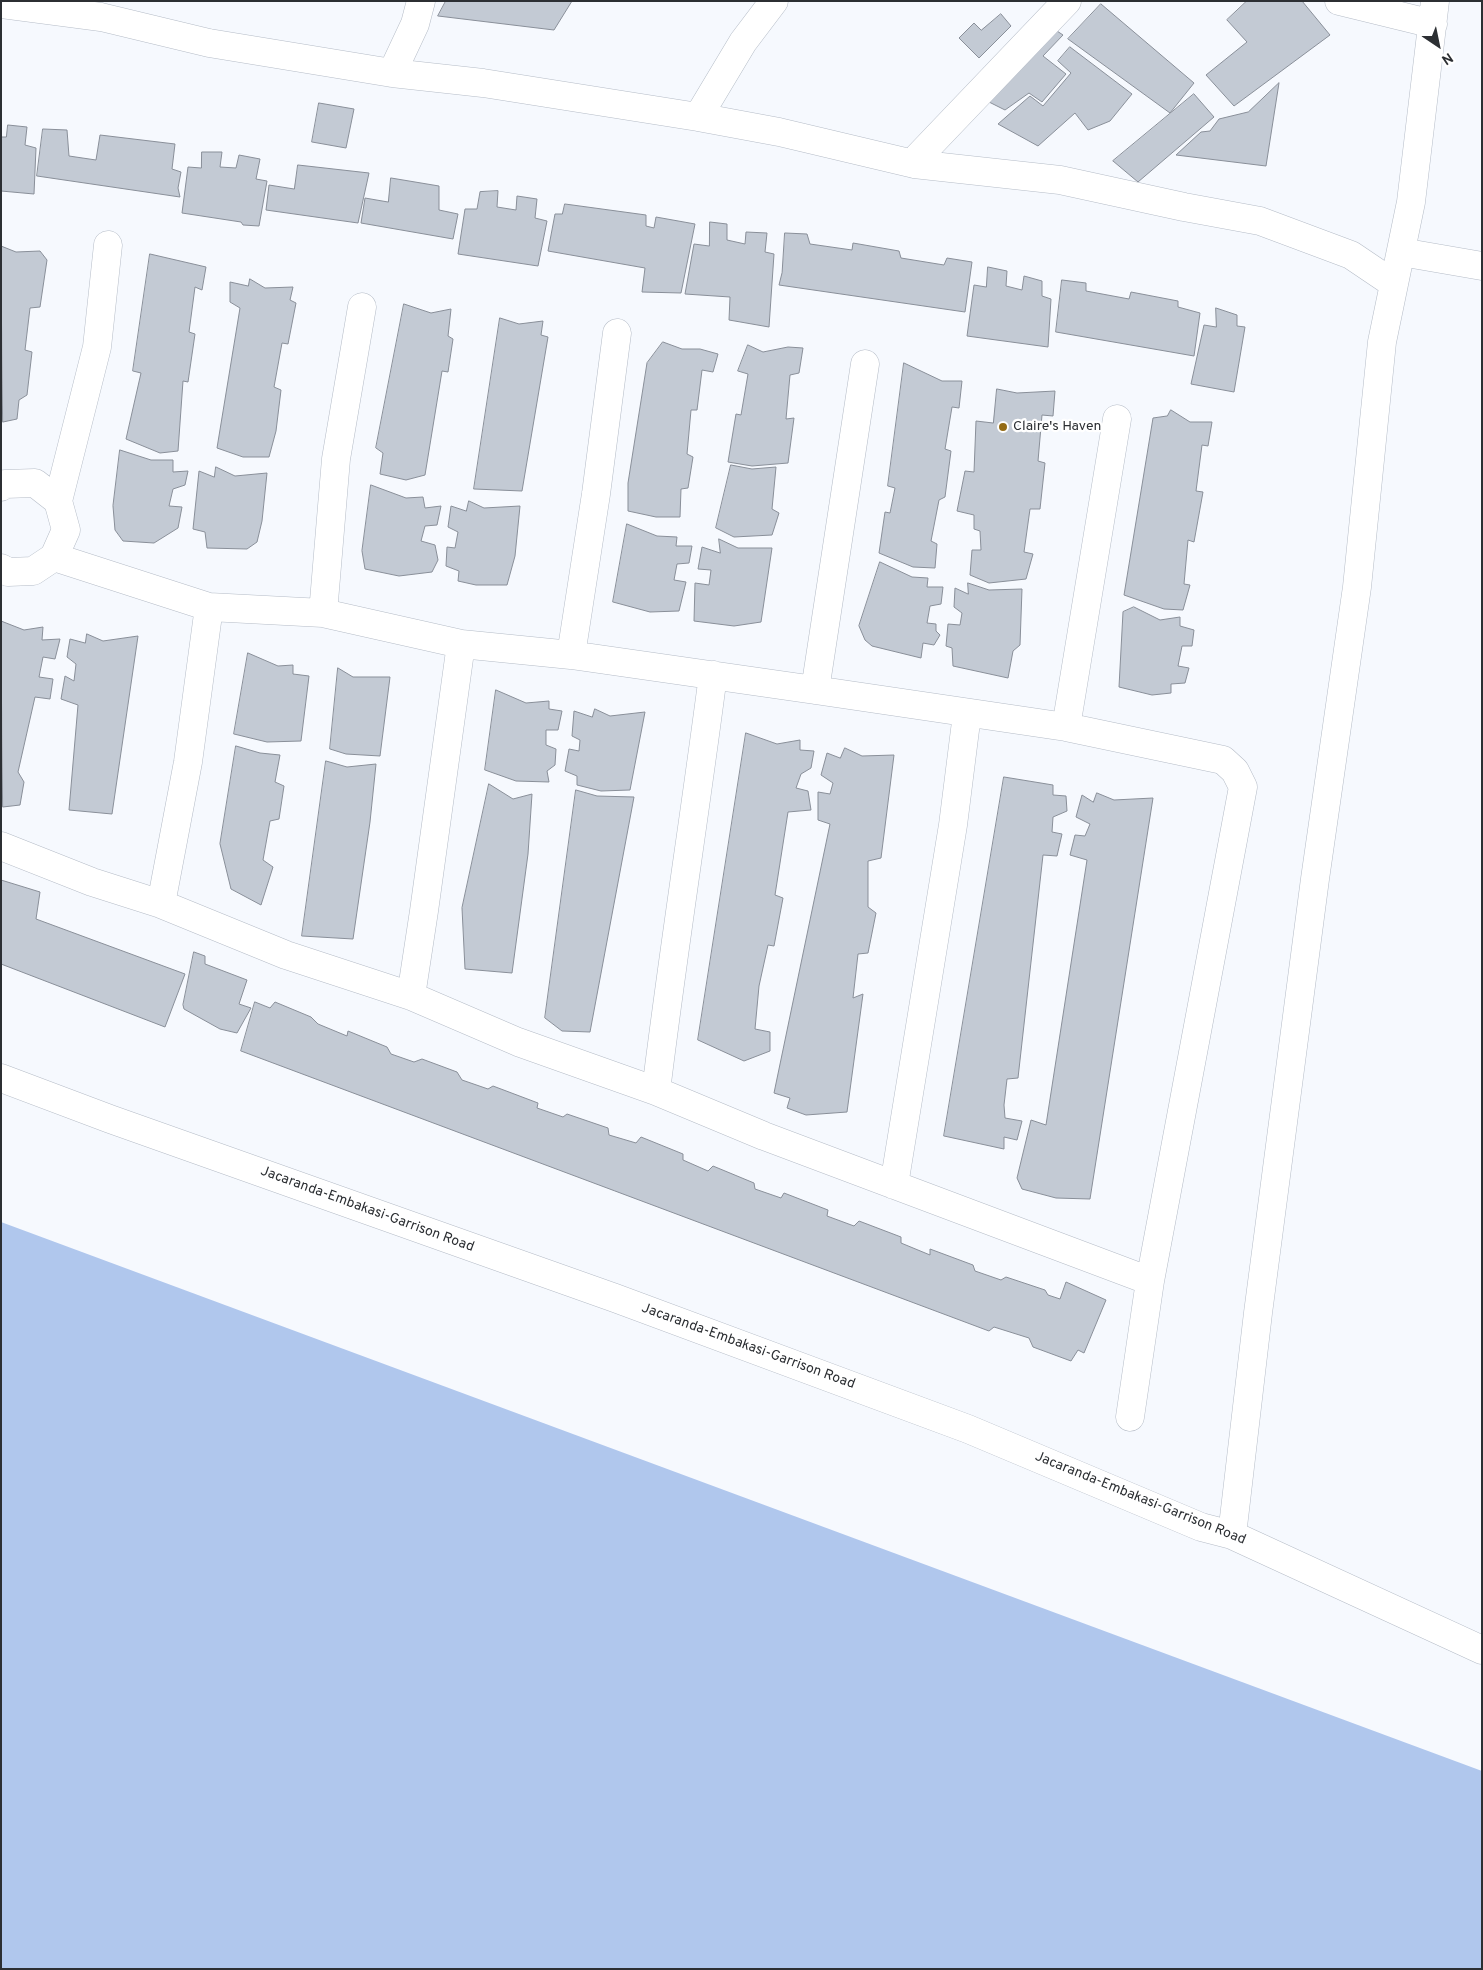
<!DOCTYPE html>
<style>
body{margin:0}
#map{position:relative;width:1483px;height:1970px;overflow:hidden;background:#f6f9fe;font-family:Overpass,sans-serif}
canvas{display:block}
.frame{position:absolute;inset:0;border:2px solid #2c2f33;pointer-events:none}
.north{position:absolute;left:1413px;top:20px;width:50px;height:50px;-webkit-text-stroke:4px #fff;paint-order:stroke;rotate:146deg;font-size:14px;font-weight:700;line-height:20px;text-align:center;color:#2c2f33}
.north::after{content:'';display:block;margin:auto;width:18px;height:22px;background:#2c2f33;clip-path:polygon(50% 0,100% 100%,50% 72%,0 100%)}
</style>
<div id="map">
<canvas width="1483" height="1970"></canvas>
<div class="frame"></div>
<div class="north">N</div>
</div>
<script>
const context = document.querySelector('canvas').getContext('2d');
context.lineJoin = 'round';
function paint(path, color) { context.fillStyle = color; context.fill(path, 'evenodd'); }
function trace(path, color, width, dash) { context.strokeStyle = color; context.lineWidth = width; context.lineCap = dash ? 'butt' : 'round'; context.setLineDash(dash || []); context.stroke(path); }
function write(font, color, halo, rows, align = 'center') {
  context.font = font + ' Overpass,sans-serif'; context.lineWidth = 4.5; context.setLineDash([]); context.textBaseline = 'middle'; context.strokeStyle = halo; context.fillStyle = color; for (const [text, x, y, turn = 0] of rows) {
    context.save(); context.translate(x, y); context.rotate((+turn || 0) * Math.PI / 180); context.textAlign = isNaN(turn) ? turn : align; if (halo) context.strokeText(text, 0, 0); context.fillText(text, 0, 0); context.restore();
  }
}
const green = new Path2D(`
 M1,1222L1482,1771V1969H1Z`);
const building = new Path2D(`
 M446,1H572L554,30L438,16Z
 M1247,1H1302L1330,35L1234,106L1206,75L1247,42L1227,20Z
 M1101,4L1194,83L1170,113L1068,39Z
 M1001,14L1011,26L979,58L959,38L974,23L981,30Z
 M1057,31L1063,35L1043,56L1066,74L1042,102L1029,93L1005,110L985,100Z
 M1070,47L1132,94L1110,121L1088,130L1075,113L1038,146L998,124L1030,96L1043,106L1071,73L1058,61Z
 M1279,83L1266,166L1176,155L1201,132L1210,131L1219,119L1248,112Z
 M1194,94L1214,117L1138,182L1113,161Z
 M319,103L354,109L346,148L312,142Z
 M8,125L27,127L25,145L36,148L34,194L1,191V137H6Z
 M43,129L67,130L69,156L96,160L100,135L175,144L172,169L181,172L178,188L180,197L37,176Z
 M202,152H222L220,167L236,168L239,155L260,159L256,179L267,181L259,226L243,225L241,222L182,213L188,167L201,168Z
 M298,165L369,173L358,223L266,210L269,185L294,189Z
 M391,178L439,186V210L458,214L453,239L361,223L365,198L388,202Z
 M498,191L497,207L516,210L517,196L537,199L535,218L547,221L538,266L458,254L465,209H477L480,192Z
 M565,204L646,215V226L654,228L656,217L695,224L681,293L642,292L645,268L548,251L555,214H562Z
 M710,222L727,224V240L745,244L746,232L767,233L765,252L774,254L769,327L729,320L730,297L685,294L694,244L709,246Z
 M785,233L807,234L810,244L852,250L853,243L899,251L901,258L944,265L947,258L972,262L965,312L779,285L782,273Z
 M1,246L16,252L40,251L47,260L40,307L30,308L25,350L32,352L27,395L19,400L17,419L3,422Z
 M150,254L206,267L202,290L195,287L189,332L195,334L188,382L183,381L178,451L160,453L126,439L141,373L133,371Z
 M988,267L1007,271L1006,286L1022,290L1024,276L1042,281V296L1051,299L1048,347L967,336L974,285L986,287Z
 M250,279L265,288L293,287L290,300L296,303L288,344L282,343L274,387L281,390L276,431L269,457H243L217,448L240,308L230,302V282L248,286Z
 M1062,280L1086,283V291L1129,299L1131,292L1178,301V307L1200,313L1194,356L1056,332Z
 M404,304L431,313L451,309L448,336L453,339L448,372L442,371L425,475L406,480L380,474L383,453L376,448Z
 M1216,308L1237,315V326L1245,327L1234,392L1191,384L1204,325L1216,327Z
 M500,318L519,324L543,321L541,335L548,337L522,491L474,489Z
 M663,342L682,349H700L718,354L713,372L702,370L697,410H691L687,454L693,457L688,488L681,489L680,517H656L628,511V483L647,363Z
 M748,345L763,352L788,347L803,348L799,373L790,375L786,419L794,418L788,463L752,466L728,462L736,414L741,415L748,374L738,371Z
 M904,363L942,381H962L959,408L952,407L945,449L951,451L945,497L939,500L931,541L937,544L935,568L913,567L879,553L885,512L890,513L895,488L888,486Z
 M997,389L1017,393L1055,391L1053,416L1042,415L1038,461L1045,463L1040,509H1030L1024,552L1033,554L1026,579L989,583L970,575L972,550H981L980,531L974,529V515L957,511L965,471L974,472L976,421L993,423Z
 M1171,410L1190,422H1212L1208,446L1202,445L1196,491L1203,492L1194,542L1188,540L1184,584L1190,585L1183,610L1164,609L1124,595L1153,418L1167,416Z
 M120,450L151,460H173V472L188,471L185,485L173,489L169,506L182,507L178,528L154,543L123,541L115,530L113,506Z
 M731,465L752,469L776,467L772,509L779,513L772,535L734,537L716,528Z
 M216,467L235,476L267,473L262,521L257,542L247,549L207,548L205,532L193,529L199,471L214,477Z
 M371,485L406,498L423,497L425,508L441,506L437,525L425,526L421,541L435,545L438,560L432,572L399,576L365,569L362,551Z
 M469,501L484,508L520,506L515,556L507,585H476L458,581L459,571L446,566L447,547L455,548L458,532L448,527L451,506L466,511Z
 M627,524L657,536L677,537L676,546H692L689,563L677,564L674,580L686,582L679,611L650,612L613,602Z
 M719,539L738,548H772L761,622L734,626L694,621L695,583L709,585L711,570L698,569L702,547L720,553Z
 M880,562L912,577L928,578L927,587H943L941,604L930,606L927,623L936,624V631L940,635L934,645L923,643L921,658L872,646L865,640L859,626Z
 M968,583L989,590L1022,589L1020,645L1013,651L1008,678L953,666L952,648L946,646L948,624L960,625L962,613L954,607L955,588L968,594Z
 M1134,607L1160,620L1180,617V626L1194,630L1192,646H1182L1178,666L1189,668L1185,683L1171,684V693L1152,695L1119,687L1123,612Z
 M1,621L24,630L43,627L42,640L60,639L55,659L43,657L39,677L53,679L50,699L35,697L18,772L24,782L20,805L3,807Z
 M87,634L103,641L138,636L112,814L69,810L78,705L61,699L65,676L74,681L76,664L67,657L70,639L85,643Z
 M248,653L278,666L293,665V674L309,676L301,741L267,742L234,734Z
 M338,668L353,677H390L380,756L346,754L330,749Z
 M496,690L526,703L549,701V709L562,711L558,730H546V745L556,749L555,765L547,771L549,782L516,781L485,770Z
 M595,709L610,716L645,712L630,790L601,791L577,785V776L565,771L569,749L579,751L580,740L572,736L574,711L592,717Z
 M746,733L777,744L800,740V750L814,751L811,768L801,774L796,788L808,791L811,810L788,812L775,895L783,898L774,946L768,945L759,986L755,1029L770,1032V1051L744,1061L698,1040Z
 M236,746L260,753L280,755L275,782L284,786L279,819L270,821L263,860L273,867L261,905L231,889L220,844Z
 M845,748L862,756L894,755L881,858L868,861V907L876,913L868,953L858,954L853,998L863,994L847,1112L806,1115L787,1108L790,1098L774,1093L830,824L818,820V792L830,794L833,783L821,775L827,753L840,758Z
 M326,761L347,767L376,764L370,822L353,939L302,936Z
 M1004,777L1053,785V795L1066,796L1067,811L1053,817L1052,832L1062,834L1057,856L1043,855L1018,1078L1007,1079L1004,1105L1005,1118L1022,1121L1017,1140L1004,1137V1149L944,1136Z
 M489,784L513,799L532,794L528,854L512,973L465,969L462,908Z
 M576,790L597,796L634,797L590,1032L562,1031L545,1018Z
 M1097,793L1114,800L1153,798L1090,1199L1056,1198L1022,1189L1017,1178L1031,1120L1046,1125L1087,860L1070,855L1075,835L1085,836L1090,824L1076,817L1082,795L1093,802Z
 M1,880L40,892L36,919L185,974L165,1027L1,964Z
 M194,952L205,956V964L247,980L239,1004L251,1008L237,1033L220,1029L184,1009L183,1005Z
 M255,1002L270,1008L275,1002L311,1017L318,1024L347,1036L348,1031L387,1047L391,1054L414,1062L422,1059L457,1072L462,1080L488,1089L493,1086L538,1103L537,1108L563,1117L567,1114L608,1128L609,1135L636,1143L641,1137L683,1154V1160L708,1171L713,1166L754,1183L755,1189L781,1198L784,1193L828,1210L827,1216L854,1226L859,1221L901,1237V1243L930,1255V1249L973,1265L975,1271L1001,1280L1006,1277L1045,1290L1048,1295L1060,1299L1066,1282L1106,1300L1084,1353L1078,1350L1071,1361L1033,1347L1029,1338L994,1327L989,1331L241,1051Z`);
const minor = new Path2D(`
 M1339,1L1433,24
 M1,4L101,17L209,43L392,73L483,83L698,117L779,132L914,164L1060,180L1184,207L1260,221L1351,255L1394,284
 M392,73L415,24L421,1
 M698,117L743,42L774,1
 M914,164L919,156L1067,1
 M1401,252L1482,266
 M1,487L5,484L35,483L58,501
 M54,557L209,607L323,613L461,644L571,655L815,690L1066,727L1223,760L1235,771L1243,787L1150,1281L1130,1417
 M1,568L8,572L33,571L54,557L66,530L58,501L97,347L108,245
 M323,613L336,459L362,307
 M571,655L596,494L617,333
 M815,690L865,364
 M1066,727L1117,419
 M1,846L92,882L161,904L286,955L411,996L518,1042L656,1091L764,1136L1150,1281
 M161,904L188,762L209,607
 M411,996L424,911L461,644
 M1,1078L110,1119L615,1298L968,1429L1201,1527L1232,1535L1482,1650
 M656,1091C673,952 695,814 713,675
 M894,1185L953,825L967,714
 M1232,1535L1258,1313L1315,879L1357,587L1382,342L1411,202L1435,1`);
const markers = [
 [1003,427,5,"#946b15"]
];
const poiNames = [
 ["Claire's Haven",1013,427]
];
const streetNames = [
 ["Jacaranda-Embakasi-Garrison Road",367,1210,20],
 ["Jacaranda-Embakasi-Garrison Road",748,1347,20],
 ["Jacaranda-Embakasi-Garrison Road",1140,1499,22]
];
paint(green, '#b0c7ed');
paint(building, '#c3cad4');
trace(building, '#898f99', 1);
trace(minor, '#b5bcc7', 29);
trace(minor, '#fff', 28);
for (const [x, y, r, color] of markers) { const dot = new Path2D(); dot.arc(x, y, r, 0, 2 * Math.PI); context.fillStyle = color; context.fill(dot); trace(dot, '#fff', 2); }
write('14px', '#2c2f33', '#fff', poiNames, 'left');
write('14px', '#2c2f33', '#fff', streetNames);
</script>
